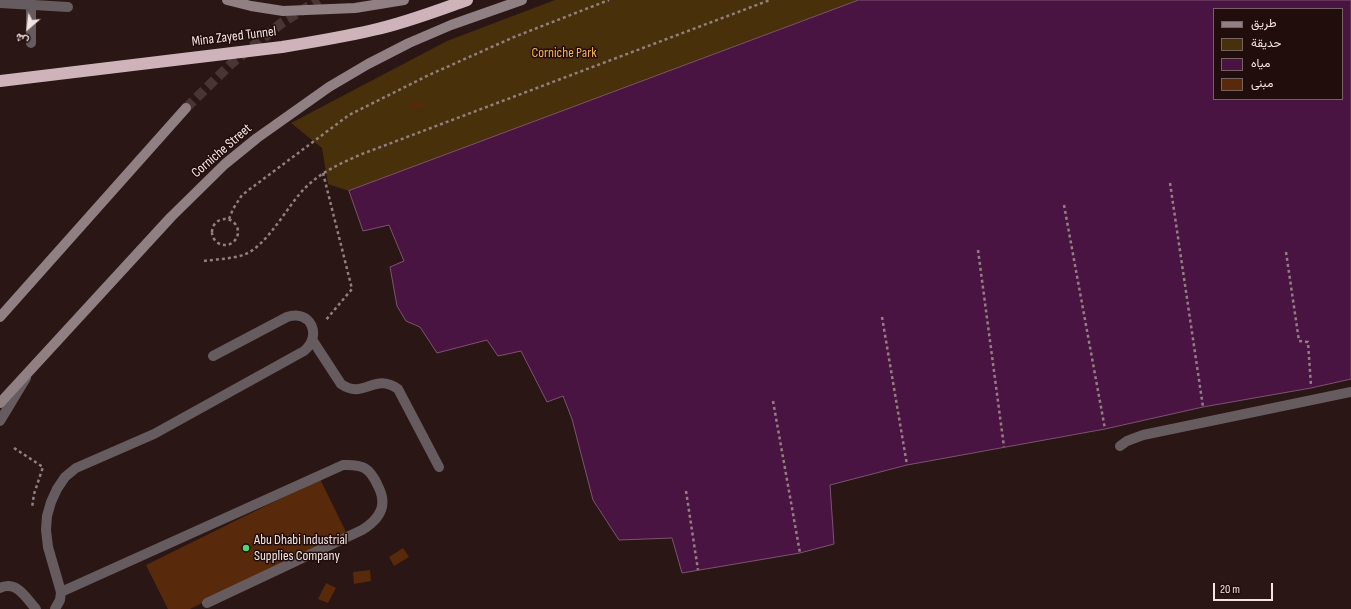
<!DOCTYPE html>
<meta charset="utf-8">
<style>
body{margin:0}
#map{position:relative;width:1351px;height:609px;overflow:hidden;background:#2a1615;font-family:"Sofia Sans Condensed",Vazirmatn,sans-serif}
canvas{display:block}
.legend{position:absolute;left:1213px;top:8px;width:130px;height:92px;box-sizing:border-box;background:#200d0c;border:1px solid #746362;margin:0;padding:5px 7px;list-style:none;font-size:12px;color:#f3e4e2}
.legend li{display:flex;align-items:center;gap:8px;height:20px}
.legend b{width:20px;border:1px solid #746362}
.north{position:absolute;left:8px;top:8px;width:40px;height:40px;-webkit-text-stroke:3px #200d0c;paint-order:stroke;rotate:208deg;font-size:11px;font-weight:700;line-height:16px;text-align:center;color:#f3e4e2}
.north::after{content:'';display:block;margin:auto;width:14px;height:18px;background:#f3e4e2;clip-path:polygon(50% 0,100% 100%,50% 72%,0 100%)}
.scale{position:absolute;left:1213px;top:583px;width:60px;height:18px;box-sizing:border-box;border:2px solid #f3e4e2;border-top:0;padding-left:5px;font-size:12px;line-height:14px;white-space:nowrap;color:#f3e4e2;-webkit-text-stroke:3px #200d0c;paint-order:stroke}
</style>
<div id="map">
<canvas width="1351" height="609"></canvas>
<ul class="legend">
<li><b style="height:5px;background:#907f83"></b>طريق</li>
<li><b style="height:11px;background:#48300b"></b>حديقة</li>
<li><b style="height:11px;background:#4a1442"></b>مياه</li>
<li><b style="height:11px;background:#58290a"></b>مبنى</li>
</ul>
<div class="north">ش</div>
<div class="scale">20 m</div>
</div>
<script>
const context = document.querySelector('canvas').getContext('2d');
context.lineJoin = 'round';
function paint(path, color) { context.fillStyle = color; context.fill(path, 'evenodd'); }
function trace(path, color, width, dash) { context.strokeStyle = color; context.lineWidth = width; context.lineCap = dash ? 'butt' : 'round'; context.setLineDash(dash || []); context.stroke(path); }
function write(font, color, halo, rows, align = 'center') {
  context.font = font + ' "Sofia Sans Condensed",sans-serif'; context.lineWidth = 3; context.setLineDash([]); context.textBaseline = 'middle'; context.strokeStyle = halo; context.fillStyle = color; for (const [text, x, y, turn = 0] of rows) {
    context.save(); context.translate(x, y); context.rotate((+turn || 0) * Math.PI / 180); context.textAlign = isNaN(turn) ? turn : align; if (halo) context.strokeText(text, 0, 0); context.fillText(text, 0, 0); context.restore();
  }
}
const green = new Path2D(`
 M555,0H859L349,191L328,184L322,148L291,123L447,41Z`);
const water = new Path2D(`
 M859,0H1351V379L1311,388L1203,407L1105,429L907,465L830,485L834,544L800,553L682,573L672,538L619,540L593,500L572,419L563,396L547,402L521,351L498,356L487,340L437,353L420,327L406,321L397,306L390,267L404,261L389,225L363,231L349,191ZM1214,9H1342V99H1214Z`);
const building = new Path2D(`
 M424,101L425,105L411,110L410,105Z
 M320,479L346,532L190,609H168L146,565Z
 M403,548L409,557L394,566L389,557Z
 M370,570L371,581L354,584L353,572Z
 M326,583L336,588L328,603L318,599Z`);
const secondaryTunnel = new Path2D(`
 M186,108L232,63L283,22L319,0`);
const path = new Path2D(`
 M323,173L352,289L325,321
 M1170,183L1203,407
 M1064,205L1105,429
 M212 232a13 13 0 1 1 26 0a13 13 0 1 1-26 0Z
 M229,219L233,209L242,195L349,115L429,75L514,37L609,0
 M978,250L1004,447
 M1286,252L1299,341L1308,342L1311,386
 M204,261C217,259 231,259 243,255C267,247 287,206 305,188C321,172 341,163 362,154L770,0
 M882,317L907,465
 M773,401L800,553
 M14,448L43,467L34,494L32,508
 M686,491L698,570`);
const lane = new Path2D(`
 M0,3L68,7
 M31,5V43
 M313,341L341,384C364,400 374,372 398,389L439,467
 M1120,446L1127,441L1143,435L1351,392
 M0,588C17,580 26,598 36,609
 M61,592L343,465C363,464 370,468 378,486C388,505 380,519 362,530L207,603
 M55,609L60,600L61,592L48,547L46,530L47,516L51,502L57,489L65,477L76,468L154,434L304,351C323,335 310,309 287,317L213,356`);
const street = new Path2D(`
 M0,421L26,378`);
const secondary = new Path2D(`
 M227,0L251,6L283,11L355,8L404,0
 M0,317L186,108
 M0,403L171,217L225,164L257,138L329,87L368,64L409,43L451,25L522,0`);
const highway = new Path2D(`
 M0,81L282,47C313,42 343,37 373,30C405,23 436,11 467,0`);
const markers = [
 [246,548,4,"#51d674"]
];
const streetNames = [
 ["Mina Zayed Tunnel",234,37,-7],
 ["Corniche Street",222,151,-41]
];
const parkNames = [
 ["Corniche Park",564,53]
];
const poiNames = [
 ["Abu Dhabi Industrial",254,540],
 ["Supplies Company",254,556]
];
paint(green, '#48300b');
paint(water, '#4a1442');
trace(water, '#7d5272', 1);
paint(building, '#58290a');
trace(secondaryTunnel, '#483534', 10, [10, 5]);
trace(path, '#91807f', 2.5, [3, 3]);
trace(lane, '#665b5e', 10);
trace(street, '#665b5e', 10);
trace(secondary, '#907f83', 10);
trace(highway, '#cfb3bb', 12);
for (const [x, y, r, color] of markers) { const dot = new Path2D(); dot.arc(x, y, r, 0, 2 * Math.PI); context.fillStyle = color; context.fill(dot); trace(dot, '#200d0c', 1.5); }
write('14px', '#f3e4e2', '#200d0c', streetNames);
write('14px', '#f4b459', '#200d0c', parkNames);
write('14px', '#f3e4e2', '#200d0c', poiNames, 'left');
</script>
